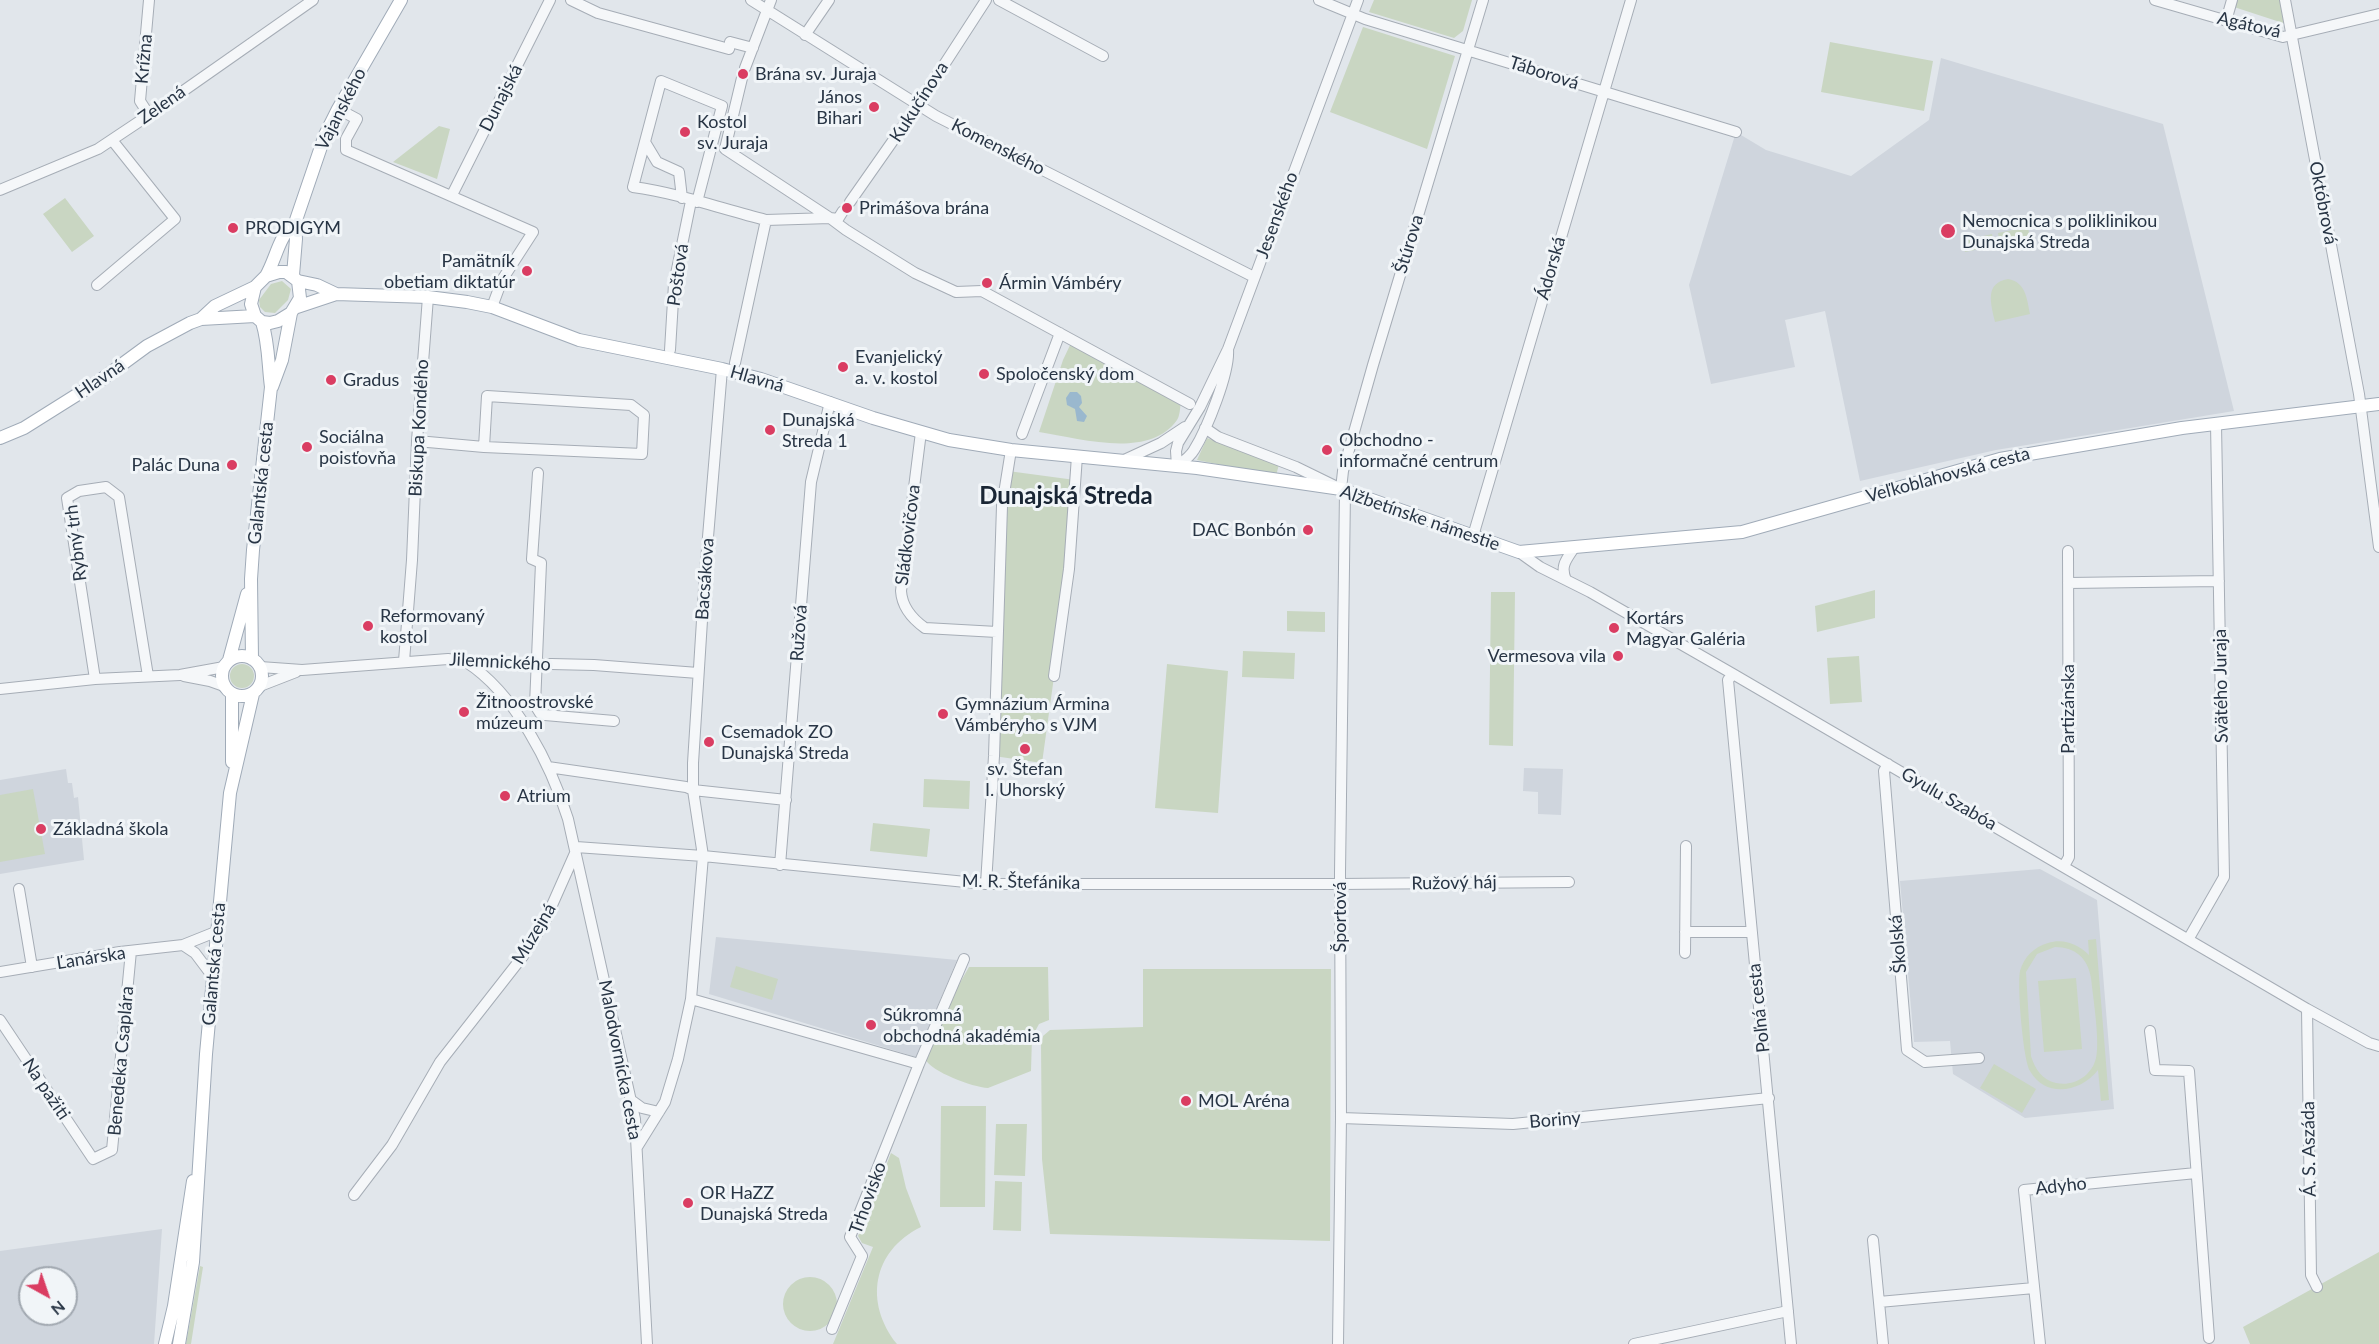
<!DOCTYPE html>
<meta charset="utf-8">
<style>
body{margin:0}
#map{position:relative;width:2379px;height:1344px;overflow:hidden;background:#e1e6eb;font-family:Lato,sans-serif}
canvas{display:block}
.north{position:absolute;left:18px;top:1266px;width:60px;height:60px;box-sizing:border-box;background:#f1f5f8;border:2px solid #a1a8b0;border-radius:50%;rotate:140deg;font-size:16px;font-weight:700;line-height:24px;text-align:center;color:#283545}
.north::after{content:'';display:block;margin:auto;width:21px;height:27px;background:#da3d62;clip-path:polygon(50% 0,100% 100%,50% 72%,0 100%)}
</style>
<div id="map">
<canvas width="2379" height="1344"></canvas>
<div class="north">N</div>
</div>
<script>
const context = document.querySelector('canvas').getContext('2d');
context.lineJoin = 'round';
function paint(path, color) { context.fillStyle = color; context.fill(path, 'evenodd'); }
function trace(path, color, width, dash) { context.strokeStyle = color; context.lineWidth = width; context.lineCap = dash ? 'butt' : 'round'; context.setLineDash(dash || []); context.stroke(path); }
function write(font, color, halo, rows, align = 'center') {
  context.font = font + ' Lato,sans-serif'; context.lineWidth = 6; context.setLineDash([]); context.textBaseline = 'middle'; context.strokeStyle = halo; context.fillStyle = color; for (const [text, x, y, turn = 0] of rows) {
    context.save(); context.translate(x, y); context.rotate((+turn || 0) * Math.PI / 180); context.textAlign = isNaN(turn) ? turn : align; if (halo) context.strokeText(text, 0, 0); context.fillText(text, 0, 0); context.restore();
  }
}
const built = new Path2D(`
 M1941,58L2163,124L2234,411L1996,450L1860,481L1825,311L1785,320L1795,367L1711,384L1689,285L1736,132L1766,150L1851,176L1929,120Z
 M1524,768L1563,769L1561,815L1538,814V792L1523,791Z
 M66,769L68,783H72L74,798L78,797L84,860L0,874V780Z
 M2040,869L2097,900L2114,1109L2025,1118L1953,1074L1950,1041L1914,1042L1900,881Z
 M716,937L885,953L957,960L916,1057L709,994Z
 M162,1229L154,1344H0V1251ZM30,1278H66V1314H30Z`);
const green = new Path2D(`
 M1374,0H1472L1463,31L1454,38L1369,12Z
 M2236,0H2282L2286,24L2234,7Z
 M1363,27L1455,56L1427,149L1330,112Z
 M1830,42L1933,61L1924,111L1821,92Z
 M439,126L450,129L437,179L393,162Z
 M65,198L94,236L72,252L43,214Z
 M2028,227L2030,238L2000,245L1998,233Z
 M1992,234L1994,246L1965,252L1962,241Z
 M2008,279C2026,282 2027,299 2030,314L1995,322C1991,304 1984,283 2008,279Z
 M282,281L291,289L288,300L275,313L265,312L260,307L259,300L271,284Z
 M1072,341L1181,402C1180,407 1180,416 1177,420C1149,460 1079,438 1039,432L1063,360Z
 M1207,438L1279,464L1276,476L1197,460Z
 M1008,471L1075,480L1069,569L1042,763L994,756Z
 M1875,590V618L1817,632L1815,606Z
 M1491,592H1515L1513,746L1489,745Z
 M1287,611L1325,612V632L1287,631Z
 M1243,651L1295,653L1294,679L1242,677Z
 M1859,656L1862,702L1830,704L1827,658Z
 M1167,664L1228,671L1218,813L1155,808Z
 M230 676a12 12 0 1 1 24 0a12 12 0 1 1-24 0Z
 M924,779L970,781L969,809L923,807Z
 M33,789L45,854L0,862V795Z
 M873,823L930,829L927,857L870,851Z
 M2096,939L2109,1100L2101,1101L2098,1070C2081,1092 2046,1099 2030,1071C2023,1059 2017,985 2020,971C2024,957 2034,947 2048,943C2063,938 2078,944 2089,955L2088,940ZM2055,947C2075,947 2088,958 2091,978C2093,997 2100,1041 2096,1058C2092,1076 2073,1087 2056,1083C2042,1080 2035,1069 2031,1056L2026,972L2037,954Z
 M736,966L778,979L772,1000L730,987Z
 M969,967H1048L1049,1020L1039,1024L1032,1037L1031,1071L988,1088C972,1087 932,1072 925,1059L953,995Z
 M1143,969H1331L1330,1241L1050,1234L1042,1159L1041,1043L1043,1036L1050,1030L1143,1027Z
 M2076,978L2082,1049L2044,1052L2038,981Z
 M1994,1064L2036,1089L2022,1113L1980,1088Z
 M941,1106H986L985,1207H940Z
 M996,1124H1027L1025,1176L994,1175Z
 M891,1153L899,1158L906,1188L921,1227C872,1251 864,1303 897,1344H833L873,1247L862,1243L858,1236L866,1219L872,1221L866,1218Z
 M995,1181L1022,1182L1021,1231L993,1230Z
 M2379,1252V1344H2250L2243,1327Z
 M200,1266L203,1267L191,1344H186Z
 M783 1304a27 27 0 1 1 54 0a27 27 0 1 1-54 0Z`);
const water = new Path2D(`
 M1070,392H1077L1081,396L1082,403L1079,407L1087,416L1084,422L1077,421L1075,409L1067,405L1066,398Z`);
const minor = new Path2D(`
 M571,0L598,13L729,49L730,42L753,48
 M751,0L936,116L1254,277
 M999,0L1103,56
 M1319,0L1365,19L1736,132
 M2155,0L2283,37L2379,14
 M2285,0L2359,394L2379,547
 M2226,21L2232,0
 M805,35L829,0
 M745,68L771,0
 M742,78L725,149L830,218L838,219L843,211
 M338,109L357,119L346,139V150L533,232L502,280L492,307
 M149,115L140,101L149,0
 M645,142L657,162L679,172L682,198
 M0,190L98,149L149,115L313,0
 M452,195L550,0
 M697,202L722,106L661,81L633,187C678,193 722,209 766,220L735,363
 M850,202L918,105L986,0
 M766,220L830,218L846,230L915,273L956,292L982,291L1190,404
 M97,285L175,219L112,140
 M1228,349C1230,372 1207,429 1194,450C1190,457 1184,461 1177,466L1176,451L1178,443L1200,407L1228,349L1358,0
 M670,350L674,284L691,201
 M1205,428L1218,437L1296,467L1341,489L1343,471L1373,365L1483,0
 M921,432L901,591C902,607 911,618 925,628L997,632
 M1022,434L1060,333
 M417,441L484,447L642,454L644,415L631,405L487,396L484,447
 M1122,461L1161,443L1185,427
 M538,473L532,559L541,563L535,705L540,713L545,715L614,721
 M1473,536L1631,0
 M1519,552L1540,567L1590,592L1733,674L2307,1009L2369,1043L2379,1046
 M1566,580C1560,566 1566,560 1574,548
 M2068,583L2219,581
 M404,661L412,560L417,441L428,297
 M466,662C515,693 551,765 568,819L635,1119L647,1344
 M260,667L302,670L448,659L466,662L594,665L698,673
 M1733,674L1728,680L1791,1344
 M184,676L210,681L224,686
 M1054,676L1069,569L1077,456
 M95,679L67,498L79,491L106,487L119,497L148,676
 M260,686L296,672
 M0,689L95,679L180,675L224,667
 M1888,764L1884,771L1907,1050L1925,1062L1979,1058
 M548,767L686,787L693,790L786,800
 M576,847L703,856L986,884H1340L1569,882
 M780,865L811,482L830,402
 M2064,866L2069,857L2068,551
 M986,884L994,756L1002,506L1011,450
 M19,889L32,967
 M1685,932H1750
 M2189,938L2224,877L2216,424
 M183,945L195,953L213,977
 M1685,953L1686,846
 M0,972L120,952L183,945L218,931
 M691,999L919,1064
 M2307,1009L2311,1275L2317,1287
 M0,1020L93,1159L112,1150L131,951
 M2150,1031L2155,1070L2189,1071L2209,1338
 M631,1100L642,1108L659,1112
 M1341,1118L1513,1124L1769,1098
 M637,1147L665,1102L678,1059L691,999L703,856L693,790V763L705,573L722,369
 M354,1195L392,1145L440,1062L523,956L545,921L576,851
 M1873,1240L1883,1344
 M1879,1302L2034,1288
 M832,1329L862,1256L850,1237L919,1064L964,959
 M1338,1344L1341,1118L1340,873L1345,491
 M1634,1344L1788,1311
 M2040,1344L2024,1190L2196,1173`);
const major = new Path2D(`
 M293,275L296,239L295,223L325,135L338,109L401,0
 M266,276C276,259 279,235 295,223
 M298,281L300,298L291,313L278,321L270,323L262,322L255,316L251,304L255,287L266,276L279,272H286L298,281L317,285L336,294L428,297L467,302L492,307L579,340L722,369L761,379L873,418L949,440L1011,450L1197,468L1341,489L1519,552L1742,532L2000,459L2182,428L2379,404
 M297,307L336,294
 M201,319L215,306L255,287
 M272,387L282,360L291,313
 M0,438L24,428L102,379L147,346L190,323L201,319L255,316
 M222 676a20 20 0 1 1 40 0a20 20 0 1 1-40 0Z
 M252,659L251,579L253,550L271,387C268,365 269,344 262,322
 M229,660L247,594
 M232,694V762
 M165,1344L174,1306L193,1181
 M179,1344L193,1262L206,1054L230,793L253,694`);
const markers = [
 [743,74,6,"#da3d62"],
 [874,107,6,"#da3d62"],
 [685,132,6,"#da3d62"],
 [847,208,6,"#da3d62"],
 [233,228,6,"#da3d62"],
 [1948,231,8,"#da3d62"],
 [527,271,6,"#da3d62"],
 [987,283,6,"#da3d62"],
 [843,367,6,"#da3d62"],
 [984,374,6,"#da3d62"],
 [331,380,6,"#da3d62"],
 [770,430,6,"#da3d62"],
 [307,447,6,"#da3d62"],
 [1327,450,6,"#da3d62"],
 [232,465,6,"#da3d62"],
 [1308,530,6,"#da3d62"],
 [368,626,6,"#da3d62"],
 [1614,628,6,"#da3d62"],
 [1618,656,6,"#da3d62"],
 [464,712,6,"#da3d62"],
 [943,714,6,"#da3d62"],
 [709,742,6,"#da3d62"],
 [1025,749,6,"#da3d62"],
 [505,796,6,"#da3d62"],
 [41,829,6,"#da3d62"],
 [871,1025,6,"#da3d62"],
 [1186,1101,6,"#da3d62"],
 [688,1203,6,"#da3d62"]
];
const streetNames = [
 ["Agátová",2249,25,13],
 ["Krížna",144,59,-85],
 ["Táborová",1544,73,18],
 ["Dunajská",501,98,-63],
 ["Kukučínova",919,102,-57],
 ["Zelená",162,105,-35],
 ["Vajanského",341,109,-63],
 ["Komenského",998,147,27],
 ["Októbrová",2323,203,79],
 ["Jesenského",1277,215,-70],
 ["Štúrova",1409,244,-73],
 ["Ádorská",1551,268,-74],
 ["Poštová",678,275,-82],
 ["Hlavná",100,379,-34],
 ["Hlavná",757,379,16],
 ["Biskupa Kondého",419,428,-87],
 ["Veľkoblahovská cesta",1948,475,-15],
 ["Galantská cesta",261,483,-84],
 ["Alžbetínske námestie",1420,518,19],
 ["Sládkovičova",908,535,-83],
 ["Rybný trh",76,543,-97],
 ["Bacsákova",705,579,-86],
 ["Ružová",799,633,-86],
 ["Jilemnického",500,662,3],
 ["Svätého Juraja",2221,686,-91],
 ["Partizánska",2068,709,-90],
 ["Gyulu Szabóa",1949,799,30],
 ["M. R. Štefánika",1021,882,1],
 ["Ružový háj",1454,883,-1],
 ["Športová",1340,917,-90],
 ["Múzejná",534,934,-59],
 ["Školská",1898,944,-95],
 ["Ľanárska",91,958,-9],
 ["Galantská cesta",214,964,-85],
 ["Poľná cesta",1759,1008,-96],
 ["Malodvornícka cesta",620,1060,79],
 ["Benedeka Csaplára",121,1061,-85],
 ["Na pažiti",46,1089,56],
 ["Boriny",1555,1120,-5],
 ["Á. S. Aszáda",2309,1149,-91],
 ["Adyho",2061,1186,-6],
 ["Trhovisko",868,1198,-70]
];
const poiNames = [
 ["Brána sv. Juraja",755,74],
 ["János",862,97,"right"],
 ["Bihari",862,118,"right"],
 ["Kostol",697,122],
 ["sv. Juraja",697,143],
 ["Primášova brána",859,208],
 ["Nemocnica s poliklinikou",1962,221],
 ["Dunajská Streda",1962,242],
 ["PRODIGYM",245,228],
 ["Pamätník",515,261,"right"],
 ["obetiam diktatúr",515,282,"right"],
 ["Ármin Vámbéry",999,283],
 ["Evanjelický",855,357],
 ["a. v. kostol",855,378],
 ["Spoločenský dom",996,374],
 ["Gradus",343,380],
 ["Dunajská",782,420],
 ["Streda 1",782,441],
 ["Sociálna",319,437],
 ["poisťovňa",319,458],
 ["Obchodno -",1339,440],
 ["informačné centrum",1339,461],
 ["Palác Duna",220,465,"right"],
 ["DAC Bonbón",1296,530,"right"],
 ["Reformovaný",380,616],
 ["kostol",380,637],
 ["Kortárs",1626,618],
 ["Magyar Galéria",1626,639],
 ["Vermesova vila",1606,656,"right"],
 ["Žitnoostrovské",476,702],
 ["múzeum",476,723],
 ["Gymnázium Ármina",955,704],
 ["Vámbéryho s VJM",955,725],
 ["Csemadok ZO",721,732],
 ["Dunajská Streda",721,753],
 ["sv. Štefan",1025,769,"center"],
 ["I. Uhorský",1025,790,"center"],
 ["Atrium",517,796],
 ["Základná škola",53,829],
 ["Súkromná",883,1015],
 ["obchodná akadémia",883,1036],
 ["MOL Aréna",1198,1101],
 ["OR HaZZ",700,1193],
 ["Dunajská Streda",700,1214]
];
const districtNames = [
 ["Dunajská Streda",1066,496]
];
paint(built, '#cfd5dd');
paint(green, '#c9d6c2');
paint(water, '#9ab8ce');
trace(minor, '#a6adb6', 12);
trace(major, '#a0abb8', 14);
trace(minor, '#f5f7f9', 10);
trace(major, '#fff', 12);
for (const [x, y, r, color] of markers) { const dot = new Path2D(); dot.arc(x, y, r, 0, 2 * Math.PI); context.fillStyle = color; context.fill(dot); trace(dot, '#f1f5f8', 2); }
write('18px', '#283545', '#f1f5f8', streetNames);
write('18px', '#283545', '#f1f5f8', poiNames, 'left');
write('bold 24px', '#1a2635', '#f1f5f8', districtNames);
</script>
